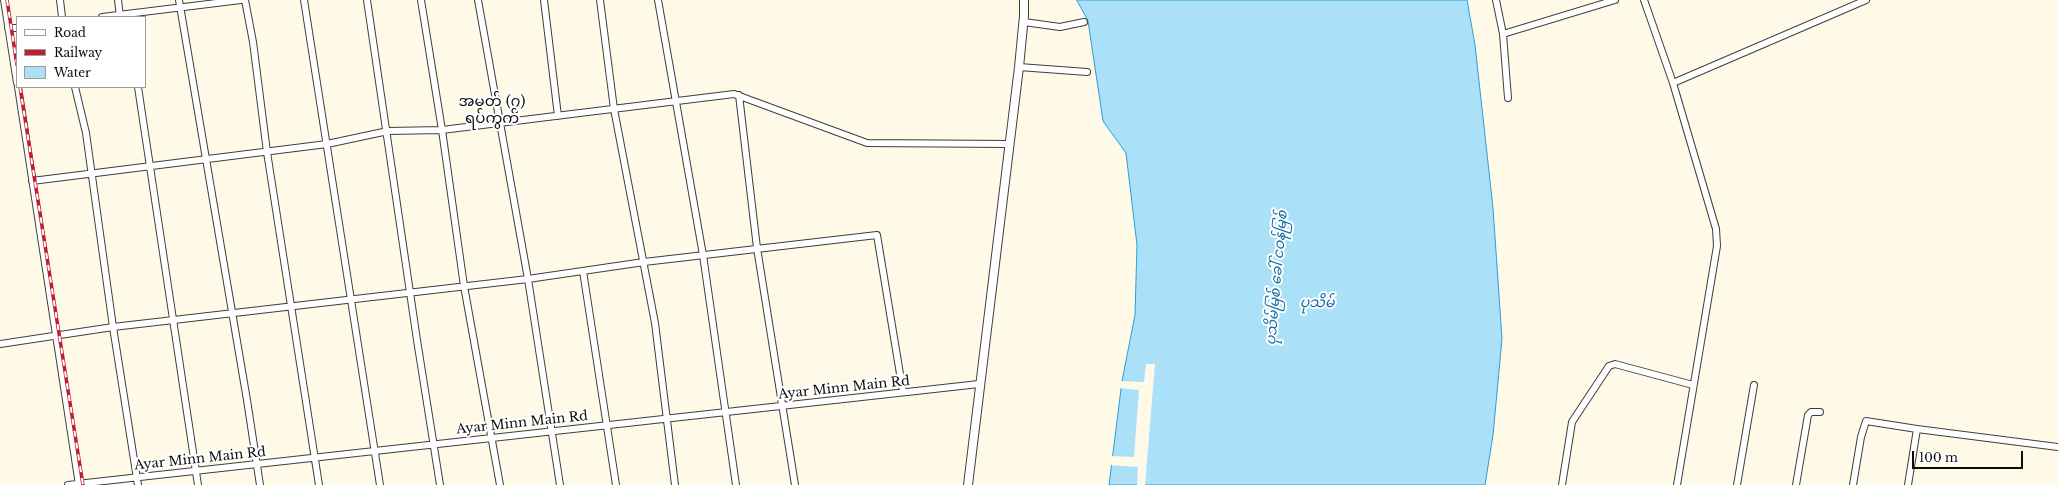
<!DOCTYPE html>
<meta charset="utf-8">
<style>
body{margin:0}
#map{position:relative;width:2058px;height:485px;overflow:hidden;background:#fff9e8;font-family:"Libre Baskerville",serif}
canvas{display:block}
.legend{position:absolute;left:16px;top:16px;width:130px;height:72px;box-sizing:border-box;background:#fff;border:1px solid #9d9d9d;margin:0;padding:5px 7px;list-style:none;font-size:12px;color:#0b0b0b}
.legend li{display:flex;align-items:center;gap:8px;height:20px}
.legend b{width:20px;border:1px solid #9d9d9d}
.scale{position:absolute;left:1912px;top:451px;width:111px;height:18px;box-sizing:border-box;border:2px solid #0b0b0b;border-top:0;padding-left:5px;font-size:12px;line-height:14px;white-space:nowrap;color:#0b0b0b;-webkit-text-stroke:3px #fff;paint-order:stroke}
</style>
<div id="map">
<canvas width="2058" height="485"></canvas>
<ul class="legend">
<li><b style="height:5px;background:#fff"></b>Road</li>
<li><b style="height:5px;background:#c01d30"></b>Railway</li>
<li><b style="height:11px;background:#aae1f9"></b>Water</li>
</ul>
<div class="scale">100 m</div>
</div>
<script>
const context = document.querySelector('canvas').getContext('2d');
context.lineJoin = 'round';
function paint(path, color) { context.fillStyle = color; context.fill(path, 'evenodd'); }
function trace(path, color, width, dash) { context.strokeStyle = color; context.lineWidth = width; context.lineCap = dash ? 'butt' : 'round'; context.setLineDash(dash || []); context.stroke(path); }
function write(font, color, halo, rows, align = 'center') {
  context.font = font + ' "Libre Baskerville","Noto Sans Myanmar",serif'; context.lineWidth = 4; context.setLineDash([]); context.textBaseline = 'middle'; context.strokeStyle = halo; context.fillStyle = color; for (const [text, x, y, turn = 0] of rows) {
    context.save(); context.translate(x, y); context.rotate((+turn || 0) * Math.PI / 180); context.textAlign = isNaN(turn) ? turn : align; if (halo) context.strokeText(text, 0, 0); context.fillText(text, 0, 0); context.restore();
  }
}
const water = new Path2D(`
 M1077,0H1467L1475,45L1493,208L1502,339L1493,435L1485,485H1109L1122,381L1135,315L1137,245L1126,153L1103,121L1088,21Z`);
const pier = new Path2D(`
 M1146,364H1155L1145,485H1137L1138,467L1109,465L1111,456L1134,457L1139,390L1119,388L1120,381L1144,382Z`);
const minor = new Path2D(`
 M4,0L17,83
 M60,0L62,17
 M118,0L120,17
 M179,0L247,400L260,485
 M245,0L253,42L267,152L319,485
 M304,0L380,485
 M367,0L417,340L440,485
 M421,0L442,130L464,286L500,485
 M478,0L528,279L560,485
 M544,0L558,116
 M600,0L614,109L655,323L675,485
 M658,0L703,255L736,485
 M1496,0L1503,34L1508,98
 M1644,0L1673,83L1716,229L1717,246L1677,485
 M102,17L241,0
 M1024,22L1060,27L1084,22
 M8,28H17
 M1503,34L1615,0
 M1019,67L1087,72
 M1673,83L1866,0
 M18,87L79,485
 M75,87L86,133L113,327L138,485
 M138,87L198,485
 M739,95L757,248L795,485
 M32,181L327,144L388,131L442,130L734,94L867,143L1009,144
 M583,271L616,485
 M0,344L113,327L528,279L644,262L877,235L903,392
 M1917,429L2058,447
 M68,485L979,384
 M1562,485L1572,422L1609,366L1615,364L1693,385
 M1737,485L1754,385
 M1796,485L1808,415L1811,412H1820
 M1853,485L1861,437L1866,421L1917,429L1908,485`);
const tertiary = new Path2D(`
 M968,485L1019,67L1024,16V0`);
const rail = new Path2D(`
 M7,0L17,65
 M20,87L83,485`);
const streetNames = [
 ["Ayar Minn Main Rd",844,388,-6],
 ["Ayar Minn Main Rd",522,423,-6],
 ["Ayar Minn Main Rd",200,459,-6]
];
const waterNames = [
 ["ပုသိမ်မြစ် ခေါ် ငဝန်မြစ်",1277,278,-85],
 ["ပုသိမ်",1317,303]
];
const quarterNames = [
 ["အမှတ် (၇)",492,102],
 ["ရပ်ကွက်",492,119]
];
paint(water, '#aae1f9');
trace(water, '#2e9dd3', 1);
paint(pier, '#fff9e8');
trace(minor, '#3e3e3e', 8);
trace(tertiary, '#3e3e3e', 10);
trace(minor, '#fff', 6);
trace(tertiary, '#fff', 8);
trace(rail, '#c01d30', 3.5);
trace(rail, '#fff', 2, [6]);
write('13px', '#0b0b0b', '#fff', streetNames);
write('italic 14px', '#0f6ba1', '#fff', waterNames);
write('15px', '#0b0b0b', '#fff', quarterNames);
</script>
